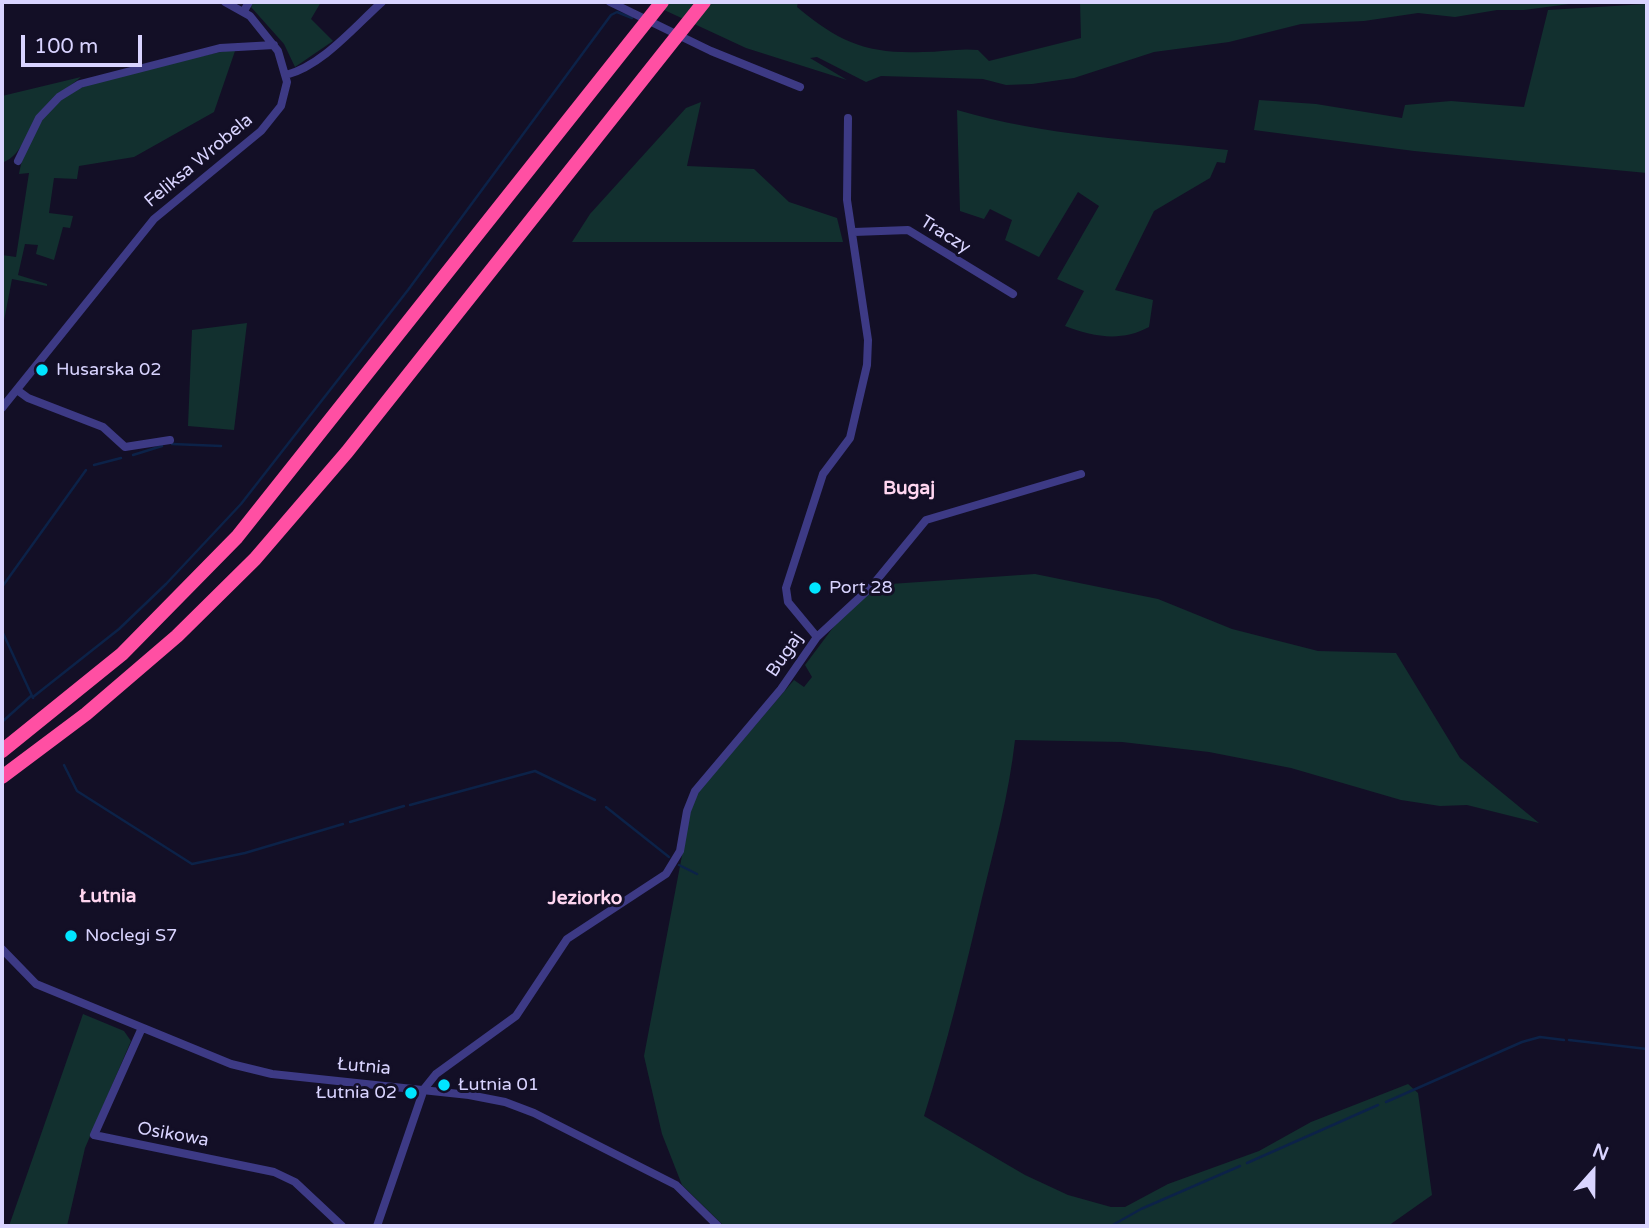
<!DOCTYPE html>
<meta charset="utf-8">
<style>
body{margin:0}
#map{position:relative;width:1649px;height:1228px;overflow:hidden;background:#130f26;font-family:"Varela Round",sans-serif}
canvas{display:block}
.frame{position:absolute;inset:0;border:4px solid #d9d4ff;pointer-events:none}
.north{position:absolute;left:1558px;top:1137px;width:70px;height:70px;-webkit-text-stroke:5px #130f26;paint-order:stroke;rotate:21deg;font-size:19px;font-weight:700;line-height:28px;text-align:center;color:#d9d4ff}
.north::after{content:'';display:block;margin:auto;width:24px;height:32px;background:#d9d4ff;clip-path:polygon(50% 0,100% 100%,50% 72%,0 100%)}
.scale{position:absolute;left:21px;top:35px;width:121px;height:32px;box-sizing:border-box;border:4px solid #d9d4ff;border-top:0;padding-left:9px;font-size:21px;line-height:24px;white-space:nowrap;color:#d9d4ff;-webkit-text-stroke:5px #130f26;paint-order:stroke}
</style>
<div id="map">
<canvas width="1649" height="1228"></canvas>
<div class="frame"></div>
<div class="north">N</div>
<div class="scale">100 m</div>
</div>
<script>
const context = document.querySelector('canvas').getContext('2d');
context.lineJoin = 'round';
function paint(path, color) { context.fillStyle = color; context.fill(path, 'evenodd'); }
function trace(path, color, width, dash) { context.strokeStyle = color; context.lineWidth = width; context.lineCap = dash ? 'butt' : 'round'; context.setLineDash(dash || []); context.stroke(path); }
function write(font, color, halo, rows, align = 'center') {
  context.font = font + ' "Varela Round",sans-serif'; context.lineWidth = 6; context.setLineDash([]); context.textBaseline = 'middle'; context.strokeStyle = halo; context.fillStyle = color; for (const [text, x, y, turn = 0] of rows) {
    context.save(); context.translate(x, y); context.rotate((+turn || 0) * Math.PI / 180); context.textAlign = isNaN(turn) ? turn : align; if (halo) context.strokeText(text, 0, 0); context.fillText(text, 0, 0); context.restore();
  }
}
const green = new Path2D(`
 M253,2H321L311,19L333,41L295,67L284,44L251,7Z
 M647,2H798L797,7C840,43 867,54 923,52C942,52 959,48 978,50L989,61L1081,38L1080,2H1647L1569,4L1524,10H1497L1455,17L1418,13L1364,21L1301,24L1229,42L1154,52L1074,78L1032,84L1006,85L983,79L881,76L866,82L817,57L810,58L847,80L746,48Z
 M1647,4V173L1414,151L1254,130L1259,100L1316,104L1402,118L1405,105L1451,101L1524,107L1548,10Z
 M229,50L235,51L214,112L134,157L79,166L77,179L54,178L49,213L73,216L70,228L63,227L54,260L36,254L38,245L25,244L18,275L47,284V286L12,279L2,331V255L16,257L29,173L19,174C24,147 38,117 59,100C89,76 188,60 229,50Z
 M81,77C68,88 53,97 42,110C26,128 25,154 2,163V96Z
 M701,102L687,166L754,169L789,202L837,218L843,242H572L590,214L686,108Z
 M957,110C1044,136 1138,140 1228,150L1225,163L1217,162L1210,178L1154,211L1115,290L1153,300L1149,327C1121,342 1094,337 1065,326L1084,291L1057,279L1099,206L1078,192L1039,257L1005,240L1012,220L990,209L984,219L960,211Z
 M247,323L234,430L188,426L192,330Z
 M1035,574L1158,599L1232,629L1318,651L1396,653L1460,758L1539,823L1467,805L1440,806L1401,800L1291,768L1209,752L1122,742L1015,740C1009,794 995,845 982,898C965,971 947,1044 924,1116L1025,1175L1068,1195L1111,1207H1125L1168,1184L1259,1151L1311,1122L1408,1084L1418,1093L1432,1195L1388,1226H724L682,1185L662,1134L644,1056L691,808L698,792L794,680L804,687L812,677L805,665L835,625L876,585Z
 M83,1014L124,1031L131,1041L85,1148L67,1226H9Z`);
const stream = new Path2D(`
 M172,444L221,446
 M133,455L162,446
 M94,465L121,458
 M2,587L86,470
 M2,631L33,698
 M33,697L119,629L166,584L241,504L408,290L611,15L617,12L632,18
 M2,722L31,696
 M64,765L77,791L192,864L245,853L343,824
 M410,805L535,771L595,800
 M606,807L669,857
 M350,822L404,806
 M679,865L697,874
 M1569,1040L1647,1049
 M1386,1102L1522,1042L1540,1037L1564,1040
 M1247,1163L1378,1105
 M1111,1226L1141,1209L1240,1166`);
const street = new Path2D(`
 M610,2L711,51L800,87
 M244,11L249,2
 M286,75C323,65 354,27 382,2
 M18,161L39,118L59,97L80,84L220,48L274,45
 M854,232L908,230L1013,294
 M17,390L28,398L103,427L125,447L170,440
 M2,408L154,219L261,131L281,106L287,82L278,51L250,16L225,2
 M817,637L871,587L926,520L1081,474
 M2,949L36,984L231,1064L272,1074L469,1095L505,1102L534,1113L676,1185L718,1226
 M141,1030L94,1135L274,1172L295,1182L342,1226
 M377,1226L424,1089L436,1074L516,1016L567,939L666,874L680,851L687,811L695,791L781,689L817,637L788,602L786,588L823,474L850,438L867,365L868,340L847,200L848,118`);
const highway = new Path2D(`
 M2,751L122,654L237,537L662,2
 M2,777L86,714L177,636L255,559L347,452L704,2`);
const markers = [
 [42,370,7,"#00e5ff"],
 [815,588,7,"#00e5ff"],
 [71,936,7,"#00e5ff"],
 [444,1085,7,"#00e5ff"],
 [411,1093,7,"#00e5ff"]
];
const streetNames = [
 ["Feliksa Wrobela",199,161,-40],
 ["Traczy",945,235,32],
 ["Bugaj",785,655,-56],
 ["Łutnia",364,1067,5],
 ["Osikowa",173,1135,10]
];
const poiNames = [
 ["Husarska 02",56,370],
 ["Port 28",829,588],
 ["Noclegi S7",85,936],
 ["Łutnia 01",458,1085],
 ["Łutnia 02",397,1093,"right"]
];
const neighbourhoodNames = [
 ["Bugaj",909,489],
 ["Łutnia",108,897],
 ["Jeziorko",585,899]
];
paint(green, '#12302f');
trace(stream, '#0c2248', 2.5);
trace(street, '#3d3a85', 8);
trace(highway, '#ff4fa3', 14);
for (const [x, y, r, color] of markers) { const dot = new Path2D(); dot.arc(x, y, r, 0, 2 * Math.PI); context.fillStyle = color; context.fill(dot); trace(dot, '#130f26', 2.5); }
write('18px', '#d9d4ff', '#130f26', streetNames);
write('18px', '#d9d4ff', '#130f26', poiNames, 'left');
write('bold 19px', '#ffd6f0', '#130f26', neighbourhoodNames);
</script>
